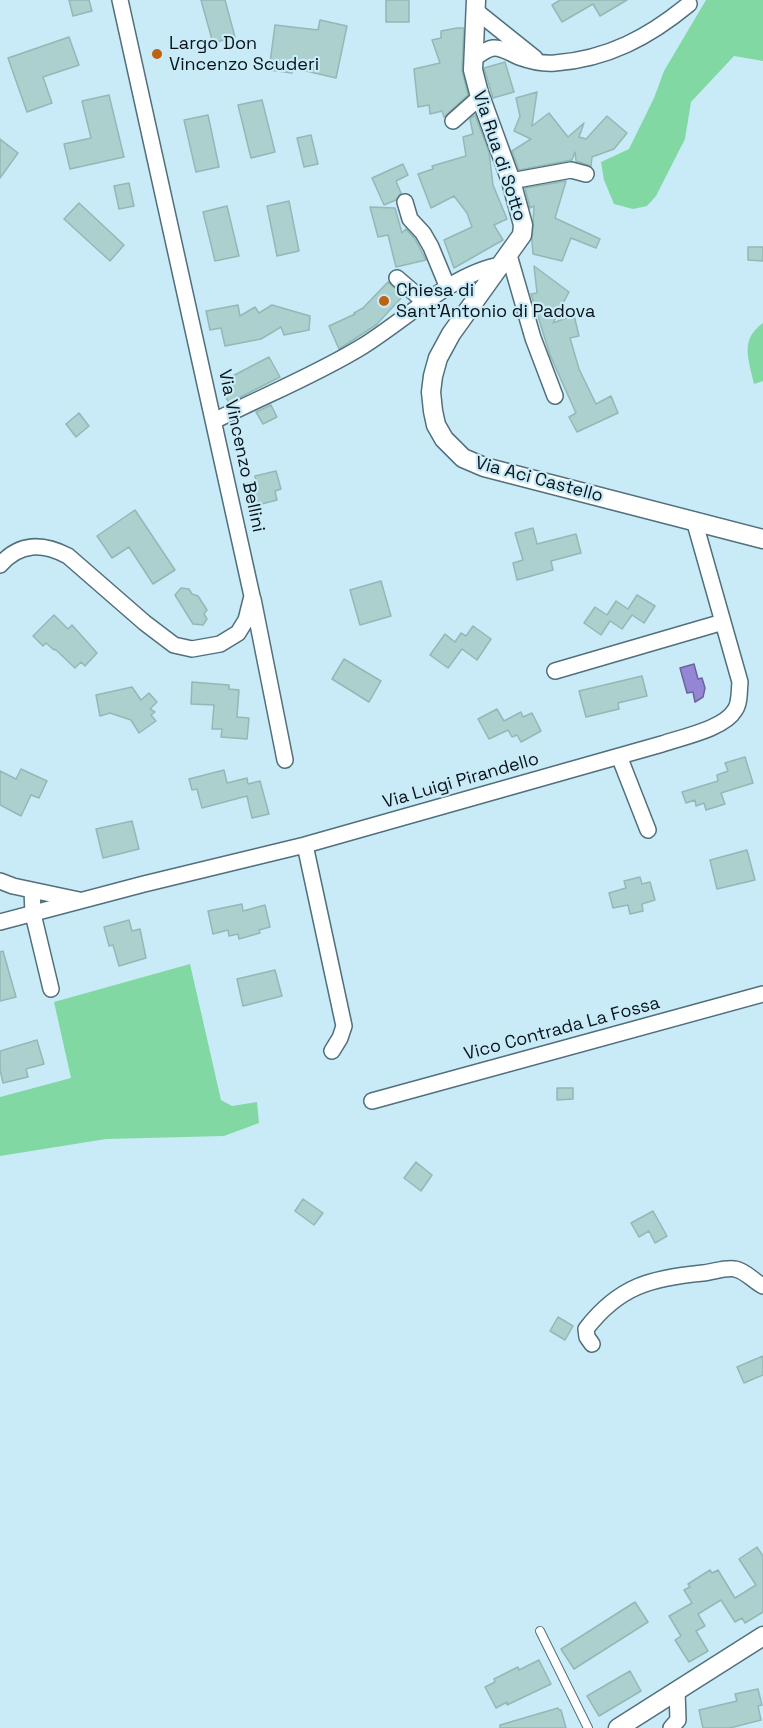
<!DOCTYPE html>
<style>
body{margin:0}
canvas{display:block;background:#c9ebf8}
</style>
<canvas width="763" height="1728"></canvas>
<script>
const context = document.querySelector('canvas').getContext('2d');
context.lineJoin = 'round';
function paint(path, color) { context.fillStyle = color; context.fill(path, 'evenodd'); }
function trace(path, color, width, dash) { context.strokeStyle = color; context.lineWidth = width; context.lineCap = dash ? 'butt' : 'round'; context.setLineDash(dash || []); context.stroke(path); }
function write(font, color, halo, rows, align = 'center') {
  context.font = font + ' "Space Grotesk",sans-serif'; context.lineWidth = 4.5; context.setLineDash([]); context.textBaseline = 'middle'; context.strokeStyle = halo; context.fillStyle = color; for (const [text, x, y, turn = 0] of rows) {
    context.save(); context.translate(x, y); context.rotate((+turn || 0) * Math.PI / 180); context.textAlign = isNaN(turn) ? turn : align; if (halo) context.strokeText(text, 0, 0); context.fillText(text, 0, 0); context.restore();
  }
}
const green = new Path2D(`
 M706,0H763V61L734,56L691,102L685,139L656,196L647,206L633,209L614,204L604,180L601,162L629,149L654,98L664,71Z
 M763,323V381L754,384C749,360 739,340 763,323Z
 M190,964L221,1100L232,1106L257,1102L259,1123L224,1136L106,1139L0,1156V1097L71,1078L54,1002Z`);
const water = new Path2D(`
 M694,664L698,679L702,678L705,688L703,697L695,702L693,692L687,693L680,668Z`);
const building = new Path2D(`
 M69,0H89L92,11L73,16Z
 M201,0H225L235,37L213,43Z
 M386,0H409V22H386Z
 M560,0H627L600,16L593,4L562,22L552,5Z
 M320,20L347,26L336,78L293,68L292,73L269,70L275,25L318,30Z
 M457,28H464L462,70L468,95L444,117L442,111L430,114L429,105L418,107L414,69L440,63L432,40L441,38V31Z
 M69,37L79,65L43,77L52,103L27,112L8,58Z
 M505,62L514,92L493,98L484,68Z
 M537,92L532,126L549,113L568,137L584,123L579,137L586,139L607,116L627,133L614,149L592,157L591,166L576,161L575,152L572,160L519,170L512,151L531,139L514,131L520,116L516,98Z
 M109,95L124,157L70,169L64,144L91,138L82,101Z
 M262,100L275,152L251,158L238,105Z
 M208,115L219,167L196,172L184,120Z
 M475,115L489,152L493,185L507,219L494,225L503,240L454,268L444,240L472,227L467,213L454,196L431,208L418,174L433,169L432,166L466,156L463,137L473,134L470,119Z
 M311,135L318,164L304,167L297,138Z
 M0,139L18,153L0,178Z
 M403,164L408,175L396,181L401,193L396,200L384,205L372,178Z
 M566,181L555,218L600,239L596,248L571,238L562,261L533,254L532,241L534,206L530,208L525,188Z
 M129,183L134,206L119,209L114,186Z
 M289,201L299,251L277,256L267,206Z
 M79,203L124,245L110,261L64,219Z
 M227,206L239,256L215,261L203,212Z
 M370,207L395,208L402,233L406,229L415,239L426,260L396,267L388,235L378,237Z
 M748,247H763V261L748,260Z
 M534,266L569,292L553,323L574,315L579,336L570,338L579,369L596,404L611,396L618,413L577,432L569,417L576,413L550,355L531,294L537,293Z
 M388,282L403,296L376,325L339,349L329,326L355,314L354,313L363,308Z
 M238,305L240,316L255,307L259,313L272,305L310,316L309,330L284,335L281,327L261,339L225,346L221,328L210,330L206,311Z
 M269,357L280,377L229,403L224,394L228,392L223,381Z
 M271,405L277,417L263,424L256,412Z
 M79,413L89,426L76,437L66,424Z
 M276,471L281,489L275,491L277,500L250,507L245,484L256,481L255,476Z
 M135,510L175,570L153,584L129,547L112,558L97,536Z
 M533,528L537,544L576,534L581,553L551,561L553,570L517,580L513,563L523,560L515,533Z
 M381,581L391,616L360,625L350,590Z
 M181,588L189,589L192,594L198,596L207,610L204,614L207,619L203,625L193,624L175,595Z
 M637,595L655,606L644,623L632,615L622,629L610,621L601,635L584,623L595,607L607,615L616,601L628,609Z
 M54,615L68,629L72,625L97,653L85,666L81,662L75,668L55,649L54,650L46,643L43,646L33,636Z
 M473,626L491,639L477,660L462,649L448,668L430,655L445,634L455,642L461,633L466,636Z
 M344,659L381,681L369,702L332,679Z
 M642,676L647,696L618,703L619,709L586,717L579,691Z
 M192,682L229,685V689L239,690L237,717L249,718L247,739L221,737L222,729H212L214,705L191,704Z
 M132,687L141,700L149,693L157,702L150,709L155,712L151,715L156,721L139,733L131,720L110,713L100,716L96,695Z
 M497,709L504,721L521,712L523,717L532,713L541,731L521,742L517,735L512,737L508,730L489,739L478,719Z
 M745,757L753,783L721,793L725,804L706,810L704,803L696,806L695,800L686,803L682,792L718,781L717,775L728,771L725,763Z
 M21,769L47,781L39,798L31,795L21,816L0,805V771L16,779Z
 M224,770L227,783L247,778L248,784L260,781L269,814L252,818L247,796L202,808L197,789L192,790L189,779Z
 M132,821L139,849L103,858L96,829Z
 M747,850L755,880L717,889L710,860Z
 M640,877L642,884L650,882L655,900L642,904L643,911L630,914L628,905L613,908L609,893L626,888L624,881Z
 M242,904L243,911L265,905L270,927L259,930L260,933L239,939L238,934L229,936L228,930L213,934L208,911Z
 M129,920L132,931L140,929L146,958L119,966L113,945L109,946L104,927Z
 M3,951L16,997L0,1001V952Z
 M275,970L282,996L243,1006L237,979Z
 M37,1040L44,1064L26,1069L28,1077L3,1083L0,1070V1051Z
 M557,1088H573V1099L557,1100Z
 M416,1162L432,1175L421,1191L404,1178Z
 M303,1199L323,1213L314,1225L295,1211Z
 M653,1211L667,1236L655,1243L649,1231L639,1237L631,1223Z
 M558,1317L573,1326L565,1340L550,1331Z
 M763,1356V1375L744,1383L737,1367Z
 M757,1547L763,1556V1612L745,1623L742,1618L735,1622L721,1600L698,1614L705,1626L696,1631L708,1651L689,1662L675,1640L681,1636L669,1616L692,1603L684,1590L690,1587L688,1584L710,1570L712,1573L718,1570L735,1598L756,1585L739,1559Z
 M635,1602L648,1622L574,1669L561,1649Z
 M539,1660L551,1684L507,1705V1702L496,1708L485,1687L495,1682L494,1679L518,1667L519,1670Z
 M630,1671L641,1691L599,1716L587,1696Z
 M758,1689L762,1705L758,1706L761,1720L730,1728H703L699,1710L737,1701L735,1694Z
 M558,1708L559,1710H561L566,1728H500V1725Z`);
const service = new Path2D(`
 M540,1631L588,1728`);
const minor = new Path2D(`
 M475,10L535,58
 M473,59C479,55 486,49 493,48C503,47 511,54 519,57C530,61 544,64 555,63C608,59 649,37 689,4
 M453,121L480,97
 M511,181L571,170L586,174
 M405,202L410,219L423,233L431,247L448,288
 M509,255L533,338L555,396
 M397,278L426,303
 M214,421C263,396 316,375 363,346C405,320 453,273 501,265
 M0,565C20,542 43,543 68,556L145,623L174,645L192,649L220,644L238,633L246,620L252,596L120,0
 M253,599L285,760
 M555,671L723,622
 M619,756L648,830
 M305,845L344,1026L340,1038L332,1051
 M0,881L13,886L79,900
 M32,890L33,914L51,989
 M0,922L144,884L305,845L662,744C682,737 724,729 735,710C740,703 739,691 740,682L694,520
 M372,1101L763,994
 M592,1344L587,1337L586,1329C619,1286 651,1278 703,1273C713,1272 726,1267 735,1269C746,1271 753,1281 763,1286
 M671,1728L678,1720L677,1691`);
const tertiary = new Path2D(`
 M476,0L473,70L479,93L511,181L523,225L522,235L451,334L438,358L433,376L431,392L433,411L436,425L444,439L463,458L484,467L763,539
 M618,1728L763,1636`);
const markers = [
 [157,54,6,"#be620d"],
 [384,301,6,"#be620d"]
];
const poiNames = [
 ["Largo Don",169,44],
 ["Vincenzo Scuderi",169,65],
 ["Chiesa di",396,291],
 ["Sant'Antonio di Padova",396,312]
];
const streetNames = [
 ["Via Rua di Sotto",499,156,72],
 ["Via Vincenzo Bellini",241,451,78],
 ["Via Aci Castello",539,480,15],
 ["Via Luigi Pirandello",461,781,-16],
 ["Vico Contrada La Fossa",562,1029,-15]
];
paint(green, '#81d8a3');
paint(water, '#9486d5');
trace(water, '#6a649c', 1.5);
paint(building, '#abd0cd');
trace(building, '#93b8b5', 1.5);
trace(service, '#51707c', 10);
trace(minor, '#51707c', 18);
trace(tertiary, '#51707c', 21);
trace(service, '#fff', 8);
trace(minor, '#fff', 15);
trace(tertiary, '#fff', 18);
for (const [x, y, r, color] of markers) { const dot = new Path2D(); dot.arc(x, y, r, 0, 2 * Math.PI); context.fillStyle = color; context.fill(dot); trace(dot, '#c9ebf8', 2); }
write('18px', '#071318', '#c9ebf8', poiNames, 'left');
write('18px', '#071318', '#c9ebf8', streetNames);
</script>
